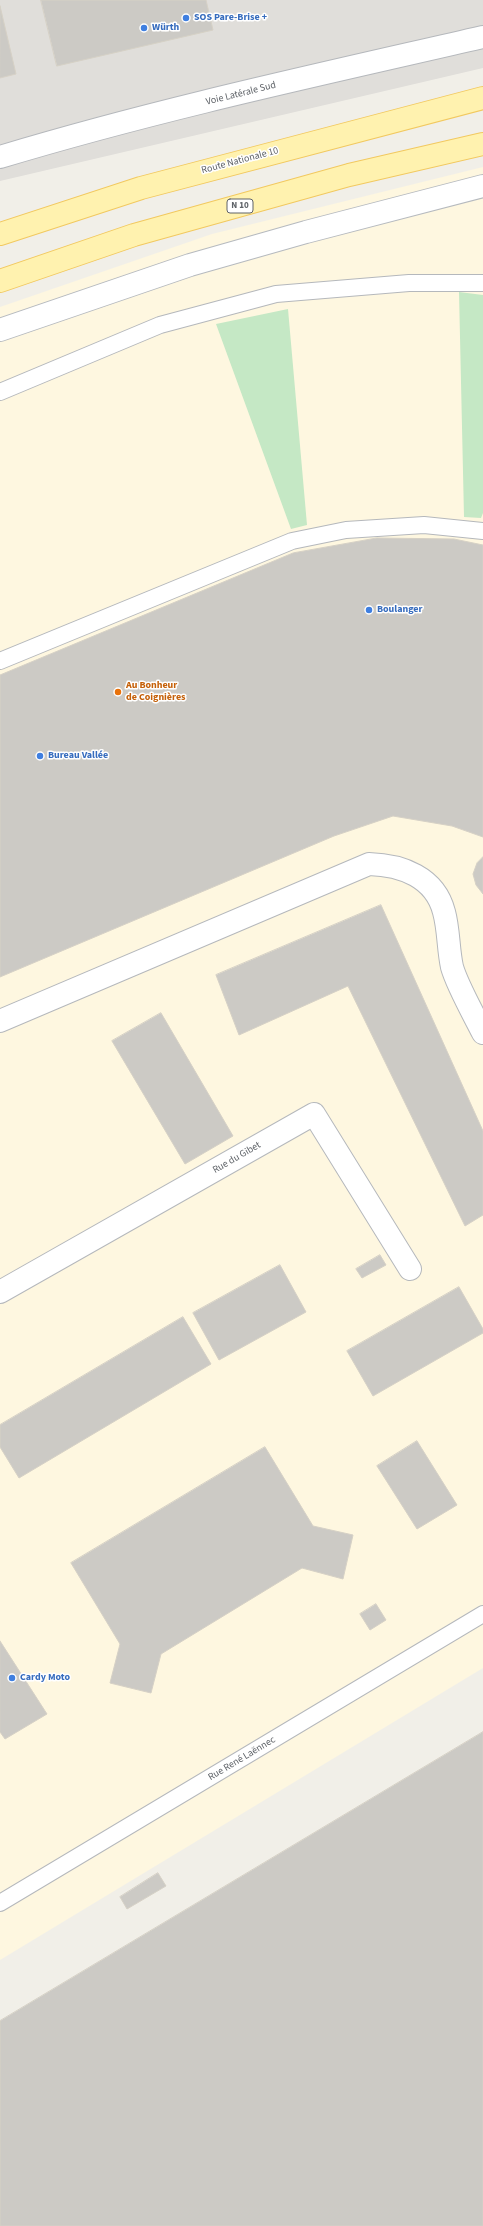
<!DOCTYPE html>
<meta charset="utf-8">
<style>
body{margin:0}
canvas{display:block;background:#f1efe8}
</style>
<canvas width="483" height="2226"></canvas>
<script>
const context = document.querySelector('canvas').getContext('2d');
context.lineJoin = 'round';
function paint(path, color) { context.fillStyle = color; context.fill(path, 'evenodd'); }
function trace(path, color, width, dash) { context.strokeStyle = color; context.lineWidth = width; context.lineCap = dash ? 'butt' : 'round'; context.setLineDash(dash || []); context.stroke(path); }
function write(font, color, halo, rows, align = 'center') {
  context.font = font + ' "Source Sans 3",sans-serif'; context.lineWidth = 3; context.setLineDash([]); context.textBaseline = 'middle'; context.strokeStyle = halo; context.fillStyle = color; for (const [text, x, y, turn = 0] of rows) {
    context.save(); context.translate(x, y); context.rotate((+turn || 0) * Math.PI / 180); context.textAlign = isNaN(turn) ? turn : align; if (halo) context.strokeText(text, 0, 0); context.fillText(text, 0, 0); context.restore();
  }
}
const commercial = new Path2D(`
 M483,167V1668L0,1960V307L212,234Z`);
const industrial = new Path2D(`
 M0,0H483V68L0,181Z`);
const green = new Path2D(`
 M459,292L483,295V513L481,518L464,517Z
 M288,309L307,525L291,529L216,324Z`);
const building = new Path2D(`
 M41,0H206L213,30L57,66Z
 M0,6L16,74L0,78Z
 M377,538L454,539L483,545V837L452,826L393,816L334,836L0,977V675L293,553Z
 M483,857V894L476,885L473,874L477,863Z
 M381,905L483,1131V1215L465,1226L348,986L239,1035L216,975Z
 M161,1013L233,1136L185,1164L112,1041Z
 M380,1255L386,1265L362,1278L356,1269Z
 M280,1265L306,1312L219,1360L193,1313Z
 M459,1287L483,1329V1333L373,1396L347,1351Z
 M183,1317L211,1364L19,1478L0,1447V1425Z
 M417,1441L457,1505L417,1529L377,1466Z
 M265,1447L313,1526L353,1535L343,1579L302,1568L161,1654L151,1693L110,1683L120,1644L71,1563Z
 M376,1604L386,1620L370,1630L360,1614Z
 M0,1641L47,1714L5,1739L0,1732Z
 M483,1732V2226H0V2021Z
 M158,1873L166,1886L127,1909L120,1897Z`);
const lane = new Path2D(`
 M0,392L160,325L276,294L409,283H483
 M0,661L292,541L346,530L424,525L483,531
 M0,1903L483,1614`);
const street = new Path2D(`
 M0,157C159,109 322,74 483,37
 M0,1021L369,864C402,865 435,877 444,912C449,930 448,949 452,967C457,985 474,1015 483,1033
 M0,1292L314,1114L410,1269`);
const secondary = new Path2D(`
 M0,330L190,265L306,232L483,186`);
const primary = new Path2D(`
 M0,234L141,188L483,98
 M0,281L134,235L349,175L483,144`);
const markers = [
 [186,18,4,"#3f7fe0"],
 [144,28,4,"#3f7fe0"],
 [369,610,4,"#3f7fe0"],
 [118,692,4,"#e8710a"],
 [40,756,4,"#3f7fe0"],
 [12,1678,4,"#3f7fe0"]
];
const shields = [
 [240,206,26]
];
const shieldNames = [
 ["N 10",240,206]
];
const shopNames = [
 ["SOS Pare-Brise +",194,18],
 ["Würth",152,28],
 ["Boulanger",377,610],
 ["Bureau Vallée",48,756],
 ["Cardy Moto",20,1678]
];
const streetNames = [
 ["Voie Latérale Sud",241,94,-14],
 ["Route Nationale 10",240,161,-15],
 ["Rue du Gibet",237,1158,-30],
 ["Rue René Laënnec",242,1759,-31]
];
const foodNames = [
 ["Au Bonheur",126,686],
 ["de Coignières",126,698]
];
paint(commercial, '#fef7e0');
paint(industrial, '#e0deda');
paint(green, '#c5e8c5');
paint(building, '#cccac5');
trace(building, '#d6d1c6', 1);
trace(lane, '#b5b8bc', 18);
trace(street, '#b5b8bc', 24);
trace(secondary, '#b6babf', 24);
trace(primary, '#f2c960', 24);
trace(lane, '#fff', 16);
trace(street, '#fff', 22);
trace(secondary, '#fff', 22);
trace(primary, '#fff2af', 22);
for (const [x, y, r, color] of markers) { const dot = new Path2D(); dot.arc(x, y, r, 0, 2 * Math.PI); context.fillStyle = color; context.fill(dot); trace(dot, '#fff', 1.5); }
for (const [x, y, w] of shields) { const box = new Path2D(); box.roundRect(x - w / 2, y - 7, w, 14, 3); context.fillStyle = '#fff'; context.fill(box); trace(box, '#5f6368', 1); }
write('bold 9px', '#5f6368', null, shieldNames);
write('bold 10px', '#366cbe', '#fff', shopNames, 'left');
write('10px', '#5f6368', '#fff', streetNames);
write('bold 10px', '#c56008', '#fff', foodNames, 'left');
</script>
